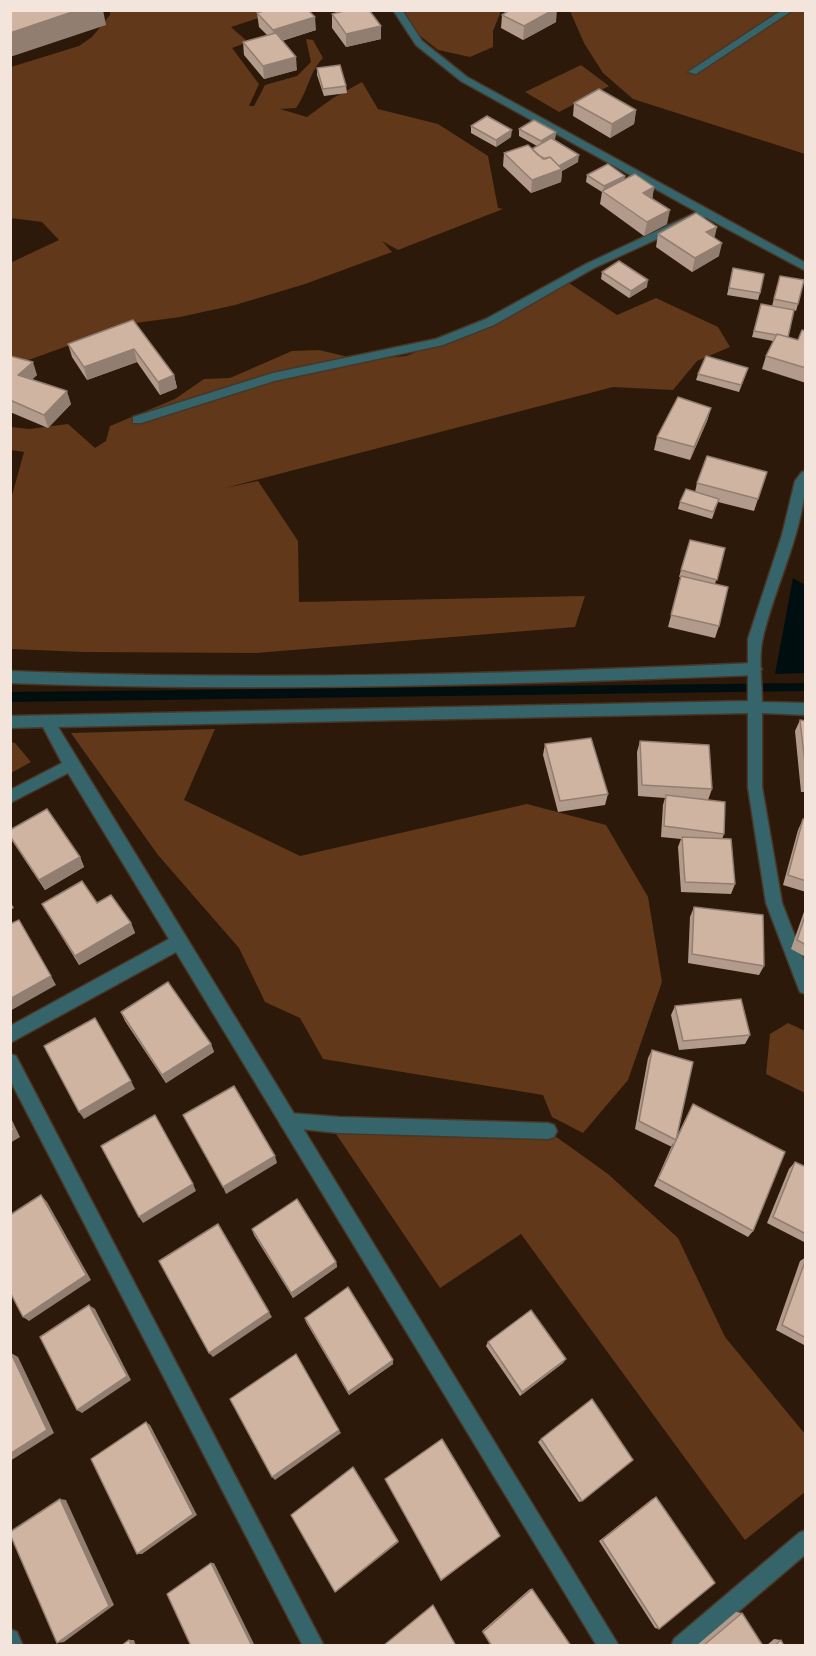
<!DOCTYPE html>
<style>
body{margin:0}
#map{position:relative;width:816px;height:1656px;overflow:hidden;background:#2d190a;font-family:Lato,sans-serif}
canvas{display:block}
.frame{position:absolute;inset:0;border:12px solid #f4e5dc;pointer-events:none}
</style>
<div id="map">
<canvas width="816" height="1656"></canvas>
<div class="frame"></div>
</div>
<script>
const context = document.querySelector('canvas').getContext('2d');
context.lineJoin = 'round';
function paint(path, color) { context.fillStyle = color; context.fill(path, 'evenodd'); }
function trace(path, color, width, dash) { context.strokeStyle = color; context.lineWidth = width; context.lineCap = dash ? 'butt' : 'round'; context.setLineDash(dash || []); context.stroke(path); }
const green = new Path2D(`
 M110,11H280L231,27L248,42L232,48L259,84L249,106H254L265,85L297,76L311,62L306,39L313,40L323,58C308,74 309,90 296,108L280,109L307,117L333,98L362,82L378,109L438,124L488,156L498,208L503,209L398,250L382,241L392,252L305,284L235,305L180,317L128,324L23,362L11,363L10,263L59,240L42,222L11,218V67L79,46L92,37L110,15Z
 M402,11H501L493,31V47L470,57L438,50L404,23Z
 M570,11H805V154L633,99L603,73L584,43Z
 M581,65L609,86L559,112L525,92Z
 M566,281L617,315L656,298L718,327L730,347L697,361L673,390L613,387L225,488L258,481L298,541L299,602L585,596L575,627L256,653L84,652L11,649V499L24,452L11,450V427L29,429L68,424L95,448L106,441L110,426L175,399L204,379L230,378L292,351L319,350L361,360L406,356L487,324Z
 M215,729L184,800L300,856L527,804L606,825L648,897L662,982L628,1080L583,1133L552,1117L543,1095L323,1059L300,1018L265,1002L239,948L158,855L71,733Z
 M11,742L15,743L31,762L11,773Z
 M788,1023L805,1031V1093L766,1074L770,1034Z
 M330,1125L548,1131L608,1174L678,1238L725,1337L805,1434V1492L745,1540L521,1234L440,1288Z`);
const water = new Path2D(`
 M793,578L805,585V673L775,674Z`);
const stream = new Path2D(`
 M806,683V691L10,702V692Z`);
const lane = new Path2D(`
 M755,663L762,669L755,675C507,685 259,692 10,683V671C259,681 507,674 755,663Z
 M288,1113L339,1117L548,1123L554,1125L557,1131L554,1137L548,1139L339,1133L282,1127L279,1121L282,1115Z`);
const street = new Path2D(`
 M393,10H402L422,41L467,77L806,263V271L705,217L594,268L494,325L443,345L274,381L141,423H133V417L273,373L436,339L486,319L586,264L697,212L461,81L416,45Z
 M782,10H793L696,74L688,72Z
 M806,471C806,528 776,582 763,637C758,656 762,681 762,702L806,703V715L762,713V787L782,903L806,965V994L800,992L798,987L766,903L748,787V713L58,727L619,1646H597L176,952L10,1043V1026L169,939L68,773L10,803V790L62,763L43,727L10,728V716L748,701V639L782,535L795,481L802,472Z
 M10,1054L16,1056L324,1646H303L10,1080Z
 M806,1530V1554L698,1646H671L674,1639L799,1533Z
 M10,1629L17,1632L23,1646H10Z`);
const wall = new Path2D(`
 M257,13L316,30L282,41L297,70L264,79L244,55L243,42L267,35L259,27Z
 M332,14L381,39L346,47L332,28Z
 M502,15L556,22L523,40L501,28Z
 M317,68L346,86L347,93L324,96L317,75Z
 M574,103L636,110L634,124L610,138L573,116Z
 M471,126L511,137L496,147L471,133Z
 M519,129L556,132L555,139L554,140L578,162L562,171L561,182L531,193L503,166L504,153L532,149L537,146L519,136Z
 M587,175L624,180L654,187L652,199L667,224L644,236L600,204L602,192L586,182Z
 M658,234L714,237L719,256L692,272L656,247Z
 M733,268L760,293L758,300L727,295Z
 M602,272L647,287L629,298L601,279Z
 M780,276L798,304L796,311L794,310L788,337L798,340L806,331V383L762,369L766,356L773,341L752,337L761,304L772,306Z
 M133,320L174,375L177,388L160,395L137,362L87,380L72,357L68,344Z
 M10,356L37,375L32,379L71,404L48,428L10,412Z
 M698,374H746L739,392L696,380Z
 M711,408L707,421L690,460L654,450L657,437Z
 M767,472L754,511L718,502L712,519L678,509L680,502L695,492L697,483Z
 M690,540L725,548L715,584L719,626L715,638L668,627L681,577H679Z
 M800,720L806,721V792H801L795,731Z
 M640,741L712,789L708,800L724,834L722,839L735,884L731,894L681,892L678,847L681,839L661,837L663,805L665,798L638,796L637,752Z
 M545,744L608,794L605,805L558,812L543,755Z
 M803,819L806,820V892L783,885L798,830Z
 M10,830L80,857L84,867L45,890L13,842L10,837Z
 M97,903L131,923L135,933L79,965L42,904Z
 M806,906V957L791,949Z
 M694,907L764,966L759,975L688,963L690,917Z
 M675,1006L750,1035L745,1044L679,1050L671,1015Z
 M121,1012L211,1044L214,1052L166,1083L125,1021Z
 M652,1050L676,1138L693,1104L753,1231L748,1237L654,1186L673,1143L672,1147L635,1129L648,1058Z
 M795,1162L806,1167V1243L767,1223L789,1169Z
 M252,1229L336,1262L337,1267L293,1298L254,1235Z
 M806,1257V1346L776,1330L800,1261Z
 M305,1318L393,1364L349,1395L306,1322Z
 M488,1342L566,1359L563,1363L520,1396L486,1346Z
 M541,1439L582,1501L579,1502L538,1442Z
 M385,1479L500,1536L441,1581Z
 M656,1497L659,1629L655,1628L599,1541L652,1499Z
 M530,1589H532L571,1646H491L482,1631Z
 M736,1612L742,1613L763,1646H696Z
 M774,1639L781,1640L784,1646H766Z`);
const shadedWall = new Path2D(`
 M78,10H103L106,25L10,57V33Z
 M553,10H557L556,22L523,40L524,26Z
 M315,17L316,30L274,43L273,30Z
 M381,26V39L346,47V34Z
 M296,57L297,70L264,79L263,66Z
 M636,110L634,124L610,138L612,124Z
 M512,130L511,137L496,147V140Z
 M556,132L555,139L541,148V141Z
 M579,155L578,162L562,171L561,182L531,193L532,180L558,167Z
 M625,176L624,183L603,192L604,186Z
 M654,187L652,201L643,193Z
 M670,210L667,224L644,236L647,222Z
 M717,227L714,240L706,232Z
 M722,243L719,256L692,272L695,258Z
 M648,280L647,287L629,298L631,291Z
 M134,349L137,362L87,380L84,367Z
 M33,362L37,375L23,388L18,375Z
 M748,368L746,374L739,392L741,385Z
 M174,375L177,388L160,395L158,382Z
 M67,391L71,404L48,428L44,415Z
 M711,408L707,421L690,460L694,447Z
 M80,857L84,867L45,890L39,880Z
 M10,901L14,908L10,910Z
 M131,923L135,933L79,965L75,956Z
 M51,976L56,985L10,1011V999Z
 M211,1044L214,1052L166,1083L162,1075Z
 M131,1081L135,1089L84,1119L79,1112Z
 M10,1116L20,1137L10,1143Z
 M275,1156L277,1163L226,1194L223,1187Z
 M193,1184L196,1191L143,1223L139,1217Z
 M41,1195L47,1202L91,1280L29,1321L23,1317Z
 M336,1262L337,1267L293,1298L291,1293Z
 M89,1305L95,1309L131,1380L82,1413L77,1410Z
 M269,1312L272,1317L213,1357L209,1353Z
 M11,1353L18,1357L54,1433L10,1461Z
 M566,1359L563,1363L520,1396L522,1392Z
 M393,1360V1364L349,1395L348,1392Z
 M146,1422L150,1425L197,1515L142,1554H137Z
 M339,1430L341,1433L275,1480L272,1477Z
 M60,1499L66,1500L114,1605L64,1642L57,1643Z
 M398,1541L399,1542L336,1592H335Z
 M211,1563H214L255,1646H252Z
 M129,1640H134L136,1646H131Z`);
const building = new Path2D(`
 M10,10H78L10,33Z
 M267,10H308L315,17L273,30L257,13Z
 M348,10H369L381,26L346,34L332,14Z
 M510,10H553L524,26L502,15Z
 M276,33L296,57L263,66L243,42Z
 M340,65L346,86L323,89L317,68Z
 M599,89L636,110L612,124L574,103Z
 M487,116L512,130L496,140L471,126Z
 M534,120L556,132L541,141L519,129Z
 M551,138L579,155L559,166L550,157L545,159L538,155L532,149Z
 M528,145L543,159L550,157L562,169L532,180L504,153Z
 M608,164L625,176L604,186L587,175Z
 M635,174L654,187L643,193L670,210L647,222L602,191Z
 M696,213L717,227L706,232L722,243L695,258L658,234Z
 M619,261L648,280L631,291L602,272Z
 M733,268L764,274L760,293L729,288Z
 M780,276L804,280L798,304L774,299Z
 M761,304L794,310L788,337L777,334V335L754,331Z
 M133,320L174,375L158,382L134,349L84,367L68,344Z
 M802,330L806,331V368L766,356L777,334L798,340Z
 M10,356L33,362L18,375L67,391L44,415L10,400Z
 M706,356L748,368L741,385L698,374Z
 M678,397L711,408L694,447L657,437Z
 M707,456L767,472L758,499L697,483Z
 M686,489L719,499L713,512L680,502Z
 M690,540L725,548L717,580L681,570Z
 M681,576L728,587L719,626L671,615Z
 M800,720L806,721V772Z
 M591,738L608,794L560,801L545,744Z
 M640,741L709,745L712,789L642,785Z
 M666,795L725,802L724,834L664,826Z
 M47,809L80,857L39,880L10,836V830Z
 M803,819L806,820V881L788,875Z
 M682,837L731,839L735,884L685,882Z
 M82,881L97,903L111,895L131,923L75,956L42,904Z
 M694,907L763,915L764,966L692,954Z
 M806,913V945L797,940Z
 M19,920L51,976L10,999V924Z
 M168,982L211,1044L162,1075L121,1012Z
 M741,999L750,1035L683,1041L675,1006Z
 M95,1018L131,1081L79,1112L44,1046Z
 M652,1050L693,1062L676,1140L639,1121Z
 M234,1086L275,1156L223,1187L183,1115Z
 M693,1104L785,1152L753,1231L658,1179Z
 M155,1115L193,1184L139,1217L101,1146Z
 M10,1122L14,1130L10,1132Z
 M795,1162L806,1167V1234L773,1217Z
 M41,1195L86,1275L23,1317L10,1292V1215Z
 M297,1199L336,1262L291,1293L252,1229Z
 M218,1224L269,1312L209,1353L159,1261Z
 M806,1259V1338L782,1325Z
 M348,1287L393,1360L348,1392L305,1318Z
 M89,1305L127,1376L77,1410L40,1337Z
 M531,1310L566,1359L522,1392L488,1342Z
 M11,1353L47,1430L10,1454V1354Z
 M296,1354L339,1430L272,1477L230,1399Z
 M592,1399L633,1460L582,1501L541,1439Z
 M146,1422L193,1514L137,1554L91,1459Z
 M442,1439L500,1536L441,1580L385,1479Z
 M353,1467L398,1541L335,1592L291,1515Z
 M656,1497L715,1583L659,1629L602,1540Z
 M60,1499L109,1606L57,1643L10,1534V1532Z
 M211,1563L252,1646H191L167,1594Z
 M532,1589L571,1646H492L483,1632Z
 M433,1605L456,1646H383Z
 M742,1613L763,1646H703Z
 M129,1640L131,1646H121Z
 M781,1640L784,1646H774Z`);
paint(green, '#613819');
paint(water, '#010e10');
paint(stream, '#010e10');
trace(lane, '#493627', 3);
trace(street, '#493627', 3);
paint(lane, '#35656a');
paint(street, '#35656a');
paint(wall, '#b39b8b');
paint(shadedWall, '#927e71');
paint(building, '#d0b4a2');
trace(building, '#927e71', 1.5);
</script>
